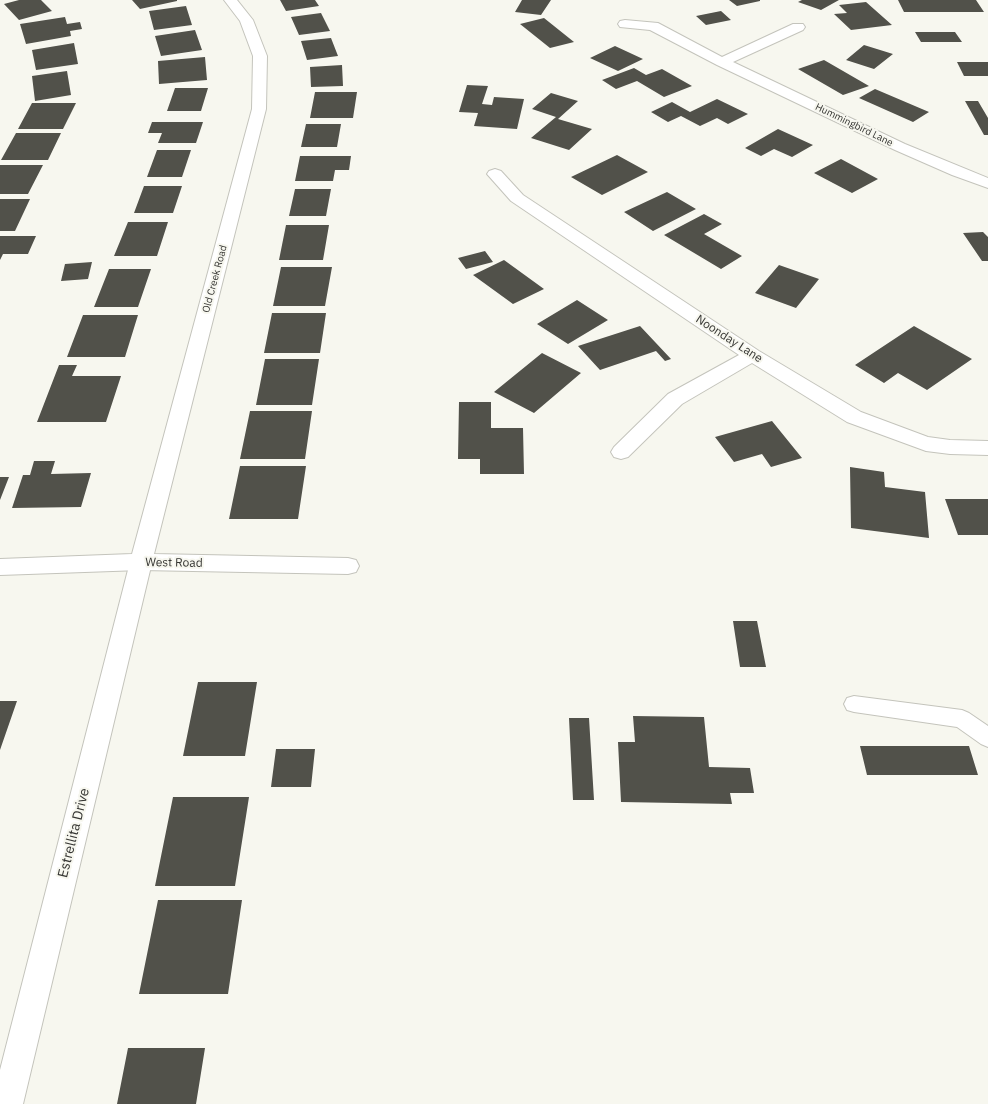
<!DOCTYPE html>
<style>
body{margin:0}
canvas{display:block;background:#f7f7ef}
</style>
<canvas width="988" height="1104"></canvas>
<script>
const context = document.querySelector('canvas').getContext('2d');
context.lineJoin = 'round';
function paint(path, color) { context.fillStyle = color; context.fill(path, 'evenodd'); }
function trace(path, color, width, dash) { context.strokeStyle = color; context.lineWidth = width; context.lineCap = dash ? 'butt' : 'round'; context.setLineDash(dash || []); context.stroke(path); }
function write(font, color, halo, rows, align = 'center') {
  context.font = font + ' "IBM Plex Sans",sans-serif'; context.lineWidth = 4; context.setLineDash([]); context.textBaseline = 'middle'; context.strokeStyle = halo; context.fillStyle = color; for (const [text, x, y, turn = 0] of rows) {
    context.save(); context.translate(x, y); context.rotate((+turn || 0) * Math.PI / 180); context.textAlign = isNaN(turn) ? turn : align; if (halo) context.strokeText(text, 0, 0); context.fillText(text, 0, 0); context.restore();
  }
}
const building = new Path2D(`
 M19,0H41L52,11L19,20L4,4Z
 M132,0H177V1L140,9Z
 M280,0H315L319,6L286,11Z
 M522,0H551L541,15L515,12Z
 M729,0H760V1L737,6Z
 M802,0H839L821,10L798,2Z
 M898,0H976L984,12H904Z
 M866,2L892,25L851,30L834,14L847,13L839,5Z
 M186,6L192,25L154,30L149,11Z
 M721,11L731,20L706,25L696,16Z
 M321,13L330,31L299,35L291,17Z
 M65,17L67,24L80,22L82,29L70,31L71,36L26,44L20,24Z
 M544,18L574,42L550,48L520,24Z
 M195,30L202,50L161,56L155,36Z
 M915,32H955L962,42H921Z
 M331,38L338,56L307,60L301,41Z
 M74,43L78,64L36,70L32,50Z
 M864,45L893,54L874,69L846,60Z
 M615,46L643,59L618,71L590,58Z
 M205,57L207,80L159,84L158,61Z
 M824,60L869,86L843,95L798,69Z
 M957,62H988V76H964Z
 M342,65L343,86L311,87L310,67Z
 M634,68L646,75L662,69L692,86L664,97L637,81L616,89L602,80Z
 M67,71L71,95L35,101L32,76Z
 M467,85L488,86L482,104L492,105L494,97L524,99L517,129L474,126L478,113L459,112Z
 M175,88H208L201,111H167Z
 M875,89L929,112L913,122L859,98Z
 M315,92H357L353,118H310Z
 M551,93L578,101L558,119L592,129L569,150L531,138L556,117L532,109Z
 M717,99L748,114L728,124L717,118L700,126L681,116L668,122L651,112L672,102L690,112Z
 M965,101H978L988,118V135H984Z
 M32,103H76L63,129H18Z
 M152,122H203L196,143H158L162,133H148Z
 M306,124H341L337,147H301Z
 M778,129L813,145L792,157L774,149L761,156L745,148Z
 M16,133H61L48,160H1Z
 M157,150H191L182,177H147Z
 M617,155L648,172L602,195L571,177Z
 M300,156H351L349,170H335L333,181H295Z
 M841,159L878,179L852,193L814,173Z
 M0,165H43L28,194H0Z
 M144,186H182L173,213H134Z
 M295,189H331L326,216H289Z
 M667,192L696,209L653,231L624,212Z
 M0,199H30L15,231H0Z
 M704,214L722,224L704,234L742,256L721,269L664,235Z
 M128,222H168L157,256H114Z
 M286,225H329L323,260H279Z
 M983,232L988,237V261H982L963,233Z
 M0,236H36L28,254H3L0,260Z
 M485,251L493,262L466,269L458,258Z
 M504,260L544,289L513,304L473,275Z
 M92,262L88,279L61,281L65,264Z
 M779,265L819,279L796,308L755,293Z
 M281,267H332L325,306H273Z
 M109,269H151L138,307H94Z
 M577,300L608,320L568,344L537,324Z
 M272,313H326L320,353H264Z
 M83,315H138L125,357H67Z
 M640,326L671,359L665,361L656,351L600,370L578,346Z
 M914,326L972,359L927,390L898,373L884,383L855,365Z
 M542,353L581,373L534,413L494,392Z
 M265,359H319L312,405H256Z
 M59,365H77L72,376H121L106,422H37Z
 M459,402H491V428H523L524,474H480V459H458Z
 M250,411H312L305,459H240Z
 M772,421L802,458L771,467L762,454L734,462L715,437Z
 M34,461H55L51,474L91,473L81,507L12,508L23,475H30Z
 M240,466H306L298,519H229Z
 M850,467L884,472L885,487L925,492L929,538L851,528Z
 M0,477H9L0,500Z
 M945,499H988V535H958Z
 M733,621H757L766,667H740Z
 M198,682H257L245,756H183Z
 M0,701H17L0,750Z
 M633,716L704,717L709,767L750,768L754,793H730L732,804L621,802L618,742H635Z
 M569,718H589L594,800H573Z
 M860,746H969L978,775H867Z
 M276,749H315L311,787H271Z
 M173,797H249L235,886H155Z
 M158,900H242L228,994H139Z
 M128,1048H205L196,1104H117Z`);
const service = new Path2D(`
 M854,696L962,710L969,713L988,726V747L981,744L957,727L854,712L847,710L844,704L847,698Z`);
const minor = new Path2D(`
 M625,20L658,23L722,57L793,24H803L805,27L803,30L733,62L905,144L988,178V188L952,175L895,150L717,65L650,30L620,27L618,24L620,21Z
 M495,169L501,171L523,195L759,351L861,412L928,437L950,440L988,441V455L950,454L926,451L847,422L752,363L682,404L628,457L621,459L614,457L611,452L614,447L668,394L739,355L511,201L487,174L489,171Z
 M141,554L149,556L152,562L23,1104H0V1070L130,562L133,556Z`);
const tertiary = new Path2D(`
 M224,0H237L253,20L267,56L266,109L154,554L348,558L356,560L359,566L356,572L348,574L141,570L0,575V559L132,554L252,109L253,56L240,21Z`);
const farStreetnames = [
 ["Hummingbird Lane",854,125,26],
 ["Old Creek Road",215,279,-75]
];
const streetNames = [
 ["Noonday Lane",729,339,33],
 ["West Road",174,563,1]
];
const nearStreetnames = [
 ["Estrellita Drive",74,833,-76]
];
paint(building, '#51514a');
trace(service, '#c4c4bc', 2);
trace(minor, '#c4c4bc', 2);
trace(tertiary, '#c4c4bc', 2);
paint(service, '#fff');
paint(minor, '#fff');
paint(tertiary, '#fff');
write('10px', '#353532', '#f7f7ef', farStreetnames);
write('12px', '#353532', '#f7f7ef', streetNames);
write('14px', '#353532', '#f7f7ef', nearStreetnames);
</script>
